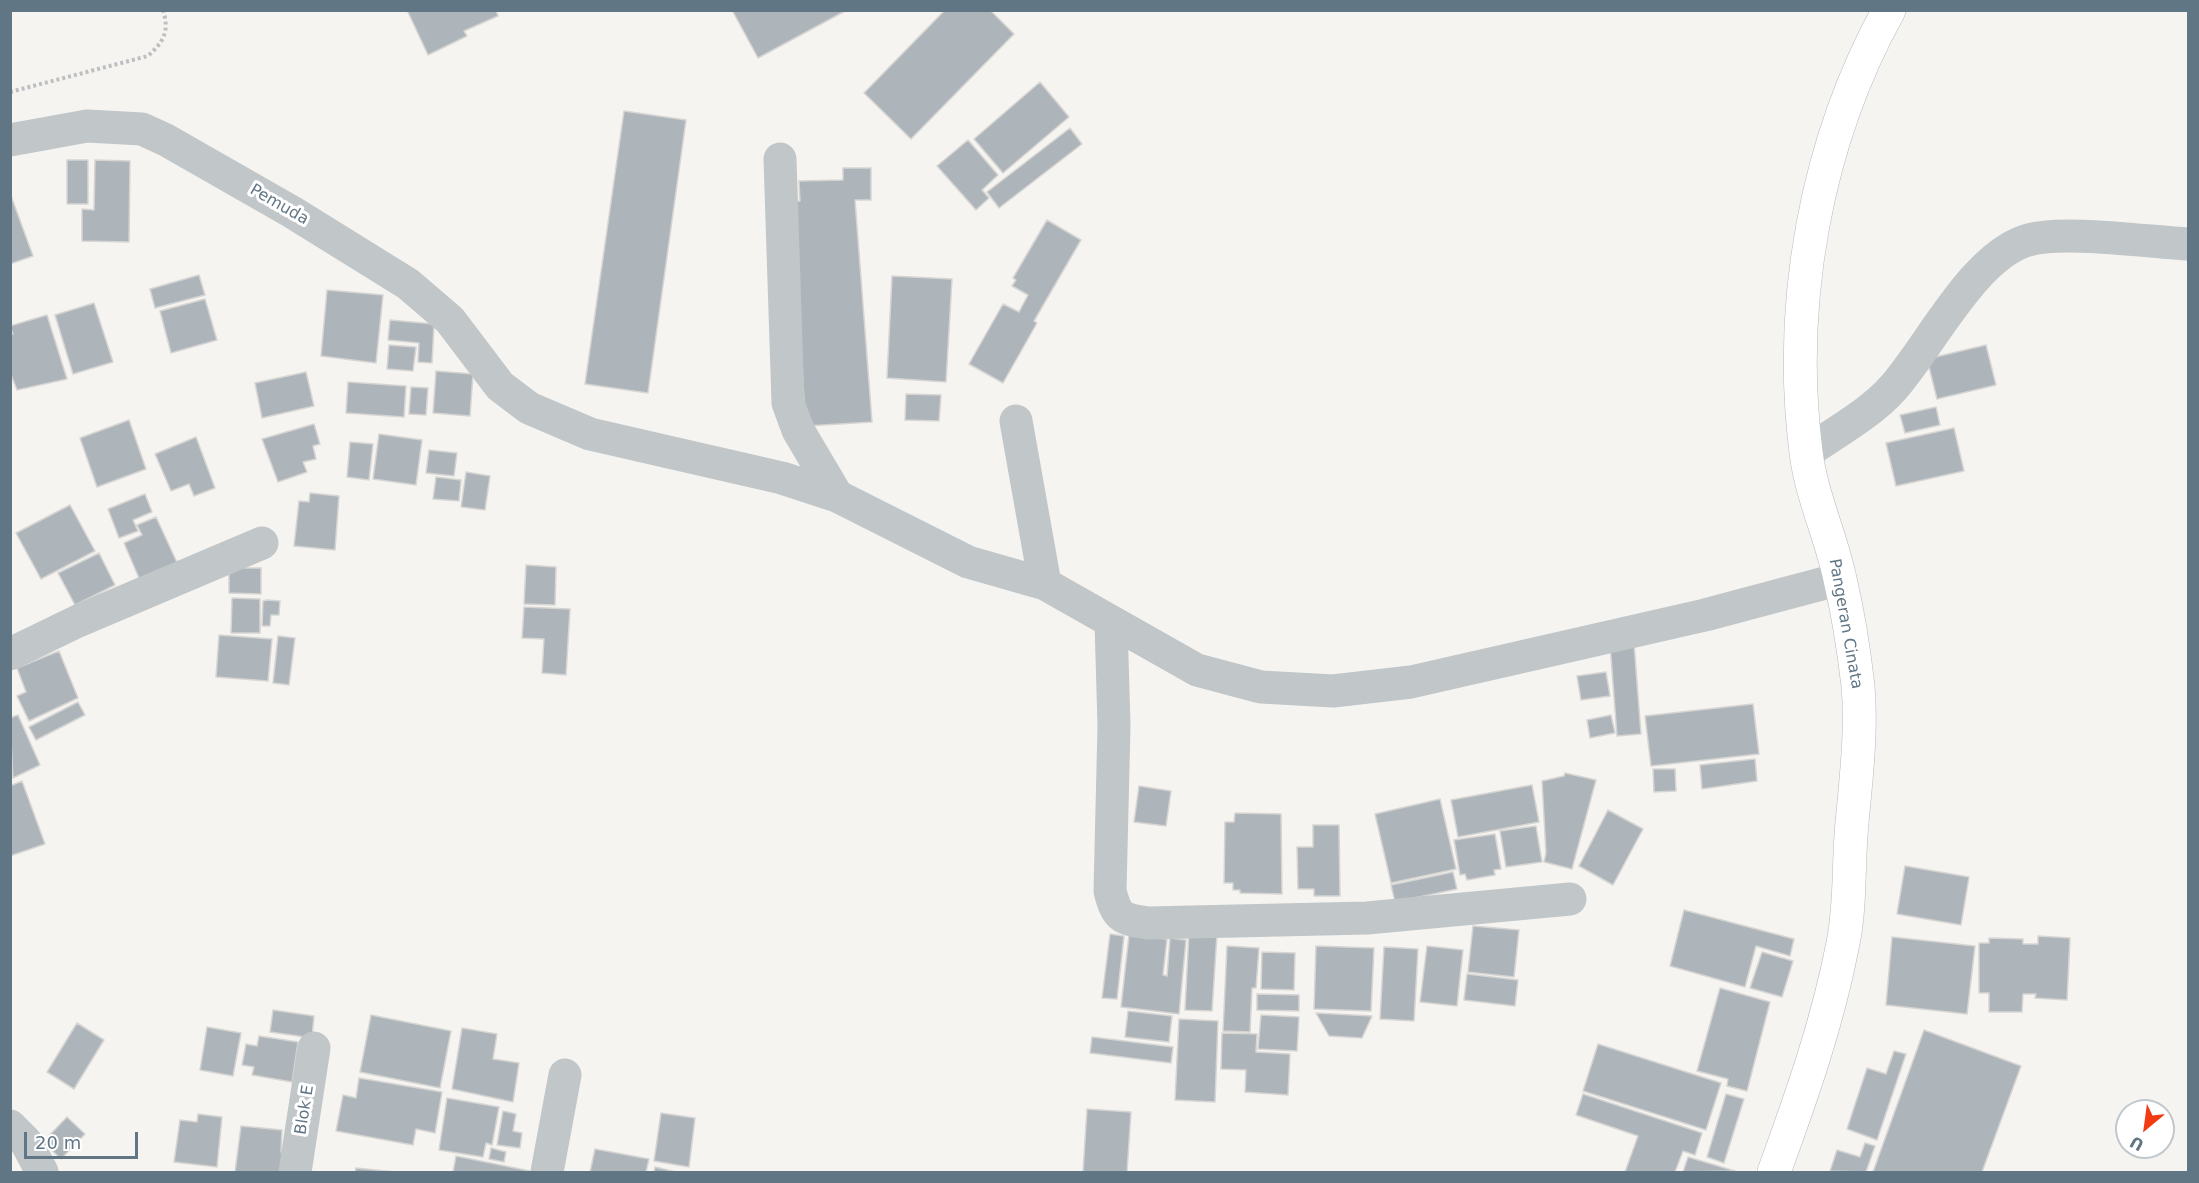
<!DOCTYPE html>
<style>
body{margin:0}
#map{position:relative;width:2199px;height:1183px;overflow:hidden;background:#f5f4f0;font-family:"DejaVu Sans",sans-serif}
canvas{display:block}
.frame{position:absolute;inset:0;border:12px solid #617684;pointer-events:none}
.north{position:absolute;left:2115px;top:1099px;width:60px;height:60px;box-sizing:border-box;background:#fff;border:2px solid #c0c8ce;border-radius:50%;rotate:209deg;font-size:16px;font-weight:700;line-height:24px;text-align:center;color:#617684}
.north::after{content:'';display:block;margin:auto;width:21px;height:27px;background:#f23a13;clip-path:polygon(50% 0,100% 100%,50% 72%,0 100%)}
.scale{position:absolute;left:24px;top:1132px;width:114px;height:27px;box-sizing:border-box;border:3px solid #617684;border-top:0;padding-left:8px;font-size:18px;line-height:21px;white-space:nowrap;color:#617684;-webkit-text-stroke:4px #fff;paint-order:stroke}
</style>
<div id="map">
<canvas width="2199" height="1183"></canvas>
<div class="frame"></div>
<div class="north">U</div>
<div class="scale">20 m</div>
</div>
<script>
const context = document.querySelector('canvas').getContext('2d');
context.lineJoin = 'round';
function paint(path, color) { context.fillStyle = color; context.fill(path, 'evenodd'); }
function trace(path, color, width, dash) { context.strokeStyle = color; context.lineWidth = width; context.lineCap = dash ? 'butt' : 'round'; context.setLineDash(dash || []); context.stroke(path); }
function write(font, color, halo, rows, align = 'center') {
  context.font = font + ' "DejaVu Sans",sans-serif'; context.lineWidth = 6; context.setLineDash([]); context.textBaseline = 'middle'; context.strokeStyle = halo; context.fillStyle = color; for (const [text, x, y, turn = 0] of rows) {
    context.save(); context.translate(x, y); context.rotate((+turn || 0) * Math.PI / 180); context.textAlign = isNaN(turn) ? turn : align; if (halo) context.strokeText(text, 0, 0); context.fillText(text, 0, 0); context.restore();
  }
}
const building = new Path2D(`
 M407,10H496L498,16L464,31L467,36L428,55Z
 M732,10H847L758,58Z
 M945,10H990L1014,34L911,139L864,93Z
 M1040,82L1069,117L1003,173L974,139Z
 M624,111L686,120L648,393L585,384Z
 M1070,128L1082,144L999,208L987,192Z
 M968,140L998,175L982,190L989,198L976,210L937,166Z
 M67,160H88V204H67Z
 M95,160L130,161L129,242L82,241V209L94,210Z
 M843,168H871V200H855L872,422L806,426L790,202L800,201L799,181L843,180Z
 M10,193L33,256L10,264Z
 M1047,220L1081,240L1034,321L1037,323L1003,383L969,364L1003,304L1019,312L1028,295L1012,286L1016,280L1013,278Z
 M199,275L205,295L155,308L150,289Z
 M892,276L952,279L946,382L887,378Z
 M327,290L383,295L376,363L321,356Z
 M205,299L217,340L171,353L160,311Z
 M94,303L113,362L73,374L55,315Z
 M47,315L67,379L17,390L10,372V335L13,334L10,326Z
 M390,320L434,324L432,363L418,362L419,343L388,340Z
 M389,345L416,347L413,371L387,369Z
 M1986,345L1996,385L1937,399L1927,359Z
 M436,371L473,374L470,416L433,413Z
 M306,372L314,406L262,418L255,383Z
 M348,382L406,386L404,417L346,413Z
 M411,387L428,388L426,415L409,414Z
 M906,394L941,395L939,421L905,420Z
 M1936,407L1940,425L1905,433L1900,415Z
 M129,420L146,469L97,487L80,438Z
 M314,424L320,444L313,446L316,459L303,462L307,472L278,482L262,439Z
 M1954,428L1964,471L1896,486L1886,443Z
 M379,434L422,440L416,485L373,479Z
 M196,437L215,488L194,496L189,484L171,491L155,454Z
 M350,442L373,444L369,480L347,477Z
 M429,450L457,453L454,476L426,473Z
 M466,472L490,476L485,510L461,507Z
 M436,477L461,480L459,501L433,499Z
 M310,493L339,496L335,550L294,546L299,501L309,502Z
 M145,494L152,512L133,520L138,531L119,538L108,509Z
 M70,505L95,551L41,579L16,533Z
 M156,517L180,569L142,585L124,543L142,535L137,525Z
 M99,553L115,585L75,605L58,573Z
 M526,565L556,567L555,605L524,604Z
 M229,568H261V594L229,593Z
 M232,598L260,599V633H231Z
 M267,600L280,601L279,615H271L270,626H262L263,601Z
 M524,607L570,609L566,675L542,673L544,639L522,638Z
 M219,635L272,639L268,681L216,677Z
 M278,636L295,638L289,685L273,683Z
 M1634,643L1641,734L1617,736L1610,644Z
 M59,651L78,698L29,721L17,696L26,692L17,668Z
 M1606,672L1610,696L1581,700L1577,676Z
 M78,702L85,715L36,740L29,727Z
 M1753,704L1759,754L1651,766L1645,716Z
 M18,715L40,765L13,778L10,718Z
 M1611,715L1615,733L1590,738L1587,720Z
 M1755,759L1757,781L1702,789L1700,765Z
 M1653,769H1675L1676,791L1654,792Z
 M1565,773L1596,780L1572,869L1544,862L1546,853L1542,781L1564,776Z
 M22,781L45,844L10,856V786Z
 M1532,785L1539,822L1458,837L1451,800Z
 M1139,786L1171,791L1166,826L1134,822Z
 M1440,799L1456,869L1391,883L1375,814Z
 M1608,810L1643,829L1613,885L1579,866Z
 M1235,813L1281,814L1282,894L1240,893V890H1233V883H1224L1225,822H1234Z
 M1313,825H1339L1340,896H1314V889H1298L1297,847H1313Z
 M1536,826L1542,862L1506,867L1500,831Z
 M1495,834L1501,869L1494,870L1495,875L1467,880L1465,874L1460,875L1454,840Z
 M1905,866L1969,877L1961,925L1897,914Z
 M1453,872L1457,889L1395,902L1391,885Z
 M1684,910L1794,939L1790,956L1756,946L1745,987L1670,966Z
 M1473,926L1519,930L1514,977L1468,972Z
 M1189,932L1217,934L1212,1011L1185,1010Z
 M1110,934L1124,936L1117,999L1102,998Z
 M1129,935L1167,939L1163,975L1167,976L1170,938L1186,940L1179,1014L1121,1007Z
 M2038,936L2070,938L2067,1000L2035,998L2036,994H2023L2022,1012H1989V993H1979V943H1989V938L2023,939V944H2038Z
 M1892,937L1975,946L1967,1014L1886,1005Z
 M1227,946L1259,948L1256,988H1252L1250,1032L1223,1031Z
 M1316,946L1374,948L1371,1011L1314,1009Z
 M1427,946L1463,950L1457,1006L1420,1002Z
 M1384,947L1418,949L1414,1021L1380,1019Z
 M1262,952L1295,953L1294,990L1261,989Z
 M1762,952L1793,961L1782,997L1750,988Z
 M1467,974L1518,980L1515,1006L1464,1000Z
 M1720,988L1770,1002L1747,1091L1727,1086L1728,1079L1697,1071Z
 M1257,994L1299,995V1011L1257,1010Z
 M273,1010L314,1016L312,1038L270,1032Z
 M1128,1011L1172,1016L1169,1042L1125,1037Z
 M1316,1013L1372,1016L1362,1038L1329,1036Z
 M371,1015L451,1031L440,1088L360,1072Z
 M1261,1015L1299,1017L1297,1051L1258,1049Z
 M1179,1019L1218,1021L1215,1102L1175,1100Z
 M77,1023L104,1040L74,1089L47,1072Z
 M207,1027L241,1033L233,1076L200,1070Z
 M462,1028L497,1034L493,1059L519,1063L513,1102L452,1089Z
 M1924,1030L2021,1066L1982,1172H1873Z
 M1222,1033L1257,1034L1256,1052L1290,1054L1288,1095L1245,1092L1246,1070L1221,1069Z
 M259,1036L298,1042L292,1082L252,1075L254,1067L242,1065L246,1044L257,1046Z
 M1092,1037L1173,1047L1171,1063L1090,1053Z
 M1598,1044L1721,1083L1706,1130L1583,1091Z
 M1894,1051L1906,1054L1877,1140L1847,1129L1867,1068L1886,1074Z
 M359,1078L442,1092L435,1133L416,1129L413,1145L336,1131L343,1095L356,1098Z
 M1583,1094L1702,1133L1695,1155L1683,1151L1675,1172H1625L1638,1136L1576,1115Z
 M1726,1094L1744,1099L1724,1163L1707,1157Z
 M447,1098L499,1107L492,1145L486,1143L483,1157L439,1150Z
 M1087,1109L1131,1112L1127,1172H1083Z
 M503,1111L516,1114L513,1131L522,1133L520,1148L497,1145Z
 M661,1113L695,1118L689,1167L654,1161Z
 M198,1114L222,1117L217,1167L174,1162L180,1120L197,1122Z
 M67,1117L85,1134L61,1159L43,1142Z
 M241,1126L282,1130L281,1152H285L288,1172H235Z
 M1865,1143L1875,1146L1866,1172L1830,1171L1837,1150L1860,1157Z
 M491,1148L506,1152L504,1162L489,1159Z
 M595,1149L649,1159L646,1172H590Z
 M456,1156L530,1171V1172H453Z
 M1688,1157L1735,1171L1683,1172Z
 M655,1167L676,1172H654Z
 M356,1168L396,1172H355Z`);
const path = new Path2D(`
 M10,92L148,56C163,42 170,32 163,10`);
const street = new Path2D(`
 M10,140L87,126L142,129L166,140L292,212L408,284L450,320L500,386L529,408L590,434L782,478L837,496L968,562L1045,584L1197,670L1261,687L1333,691L1411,682L1705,615L1840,579
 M780,159L788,403L798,430L837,496
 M1016,421L1045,584
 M1806,453C1834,433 1870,414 1893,388C1930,346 1972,259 2025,241C2061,229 2148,242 2188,244
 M1111,622L1114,726L1110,891C1117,918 1121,919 1148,923L1367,918L1570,899
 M10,654L78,621L262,543
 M10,1126L26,1142L42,1172
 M295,1172L314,1048
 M547,1172L565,1075`);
const secondary = new Path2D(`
 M1774,1172C1801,1098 1828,1022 1843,943C1851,905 1848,862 1852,823C1856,779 1862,730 1858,686C1854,651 1848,613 1840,579C1831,536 1811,495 1806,452C1787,303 1816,142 1889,10`);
const streetNames = [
 ["Pemuda",279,205,30],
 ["Pangeran Cinata",1845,624,80],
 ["Blok E",305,1110,-81]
];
paint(building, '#adb5ba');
trace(building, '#d6d5d3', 1.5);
trace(secondary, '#b5bbbf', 34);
trace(path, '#bdbfc1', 4, [3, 3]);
trace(street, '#c1c6c9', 33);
trace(secondary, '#fff', 33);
write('16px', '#617684', '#fff', streetNames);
</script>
